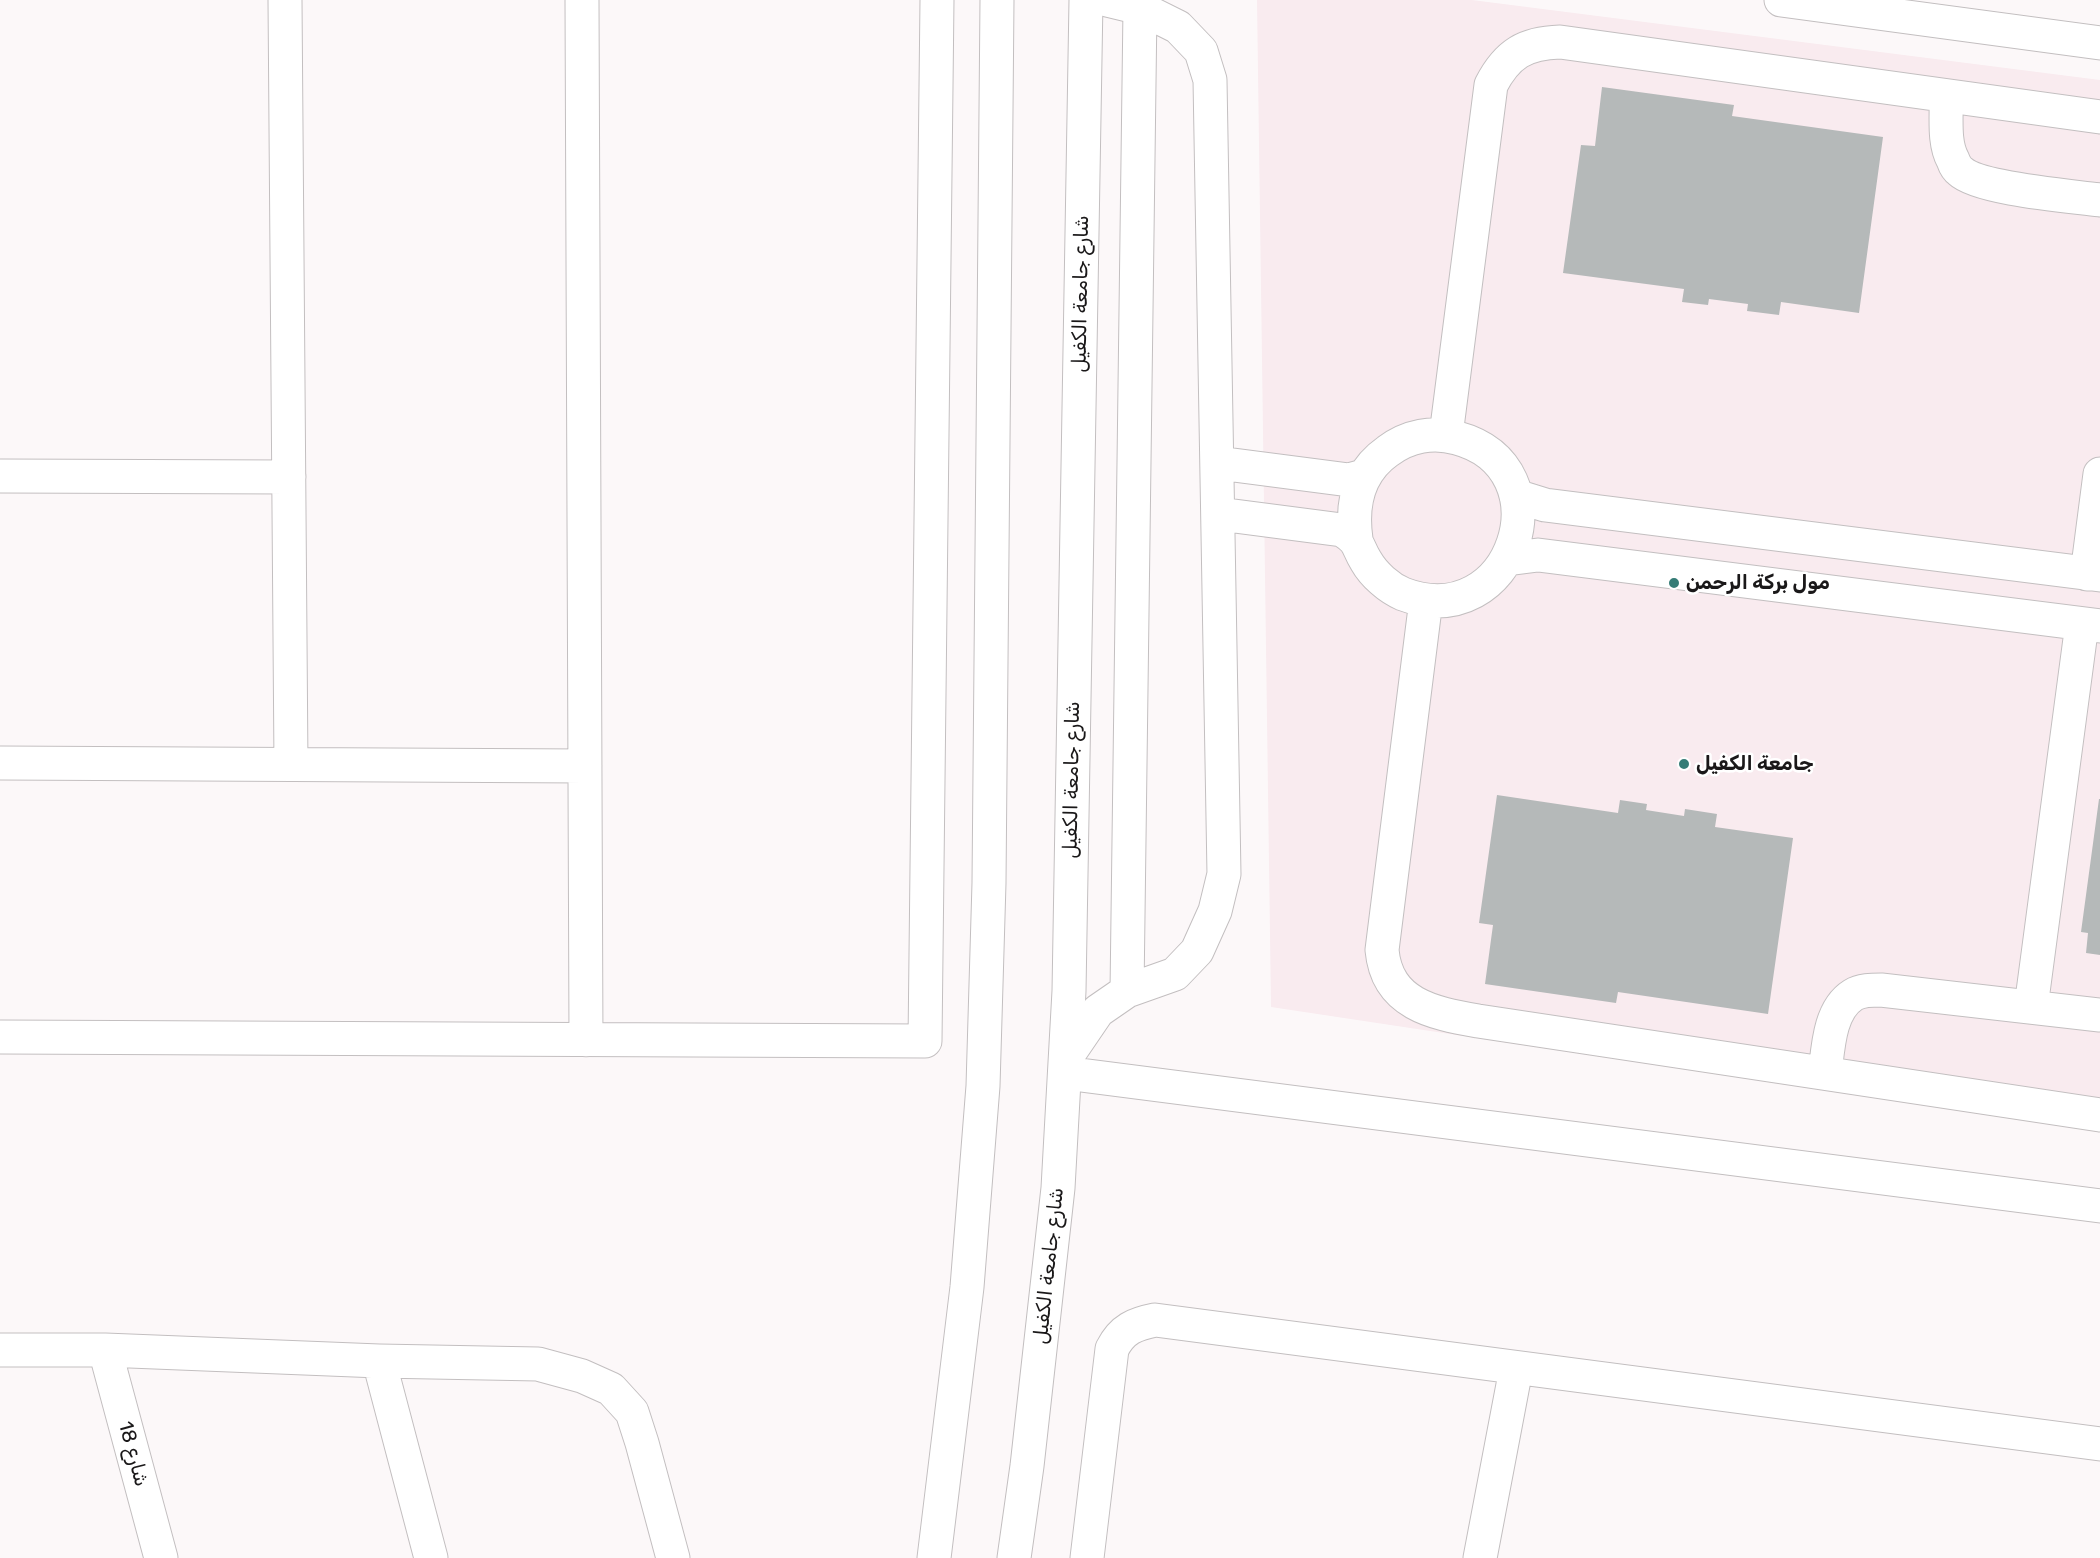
<!DOCTYPE html>
<meta charset="utf-8">
<style>
body{margin:0}
canvas{display:block;background:#fcf8f9}
</style>
<canvas width="2100" height="1558"></canvas>
<script>
const context = document.querySelector('canvas').getContext('2d');
context.lineJoin = 'round';
function paint(path, color) { context.fillStyle = color; context.fill(path, 'evenodd'); }
function trace(path, color, width, dash) { context.strokeStyle = color; context.lineWidth = width; context.lineCap = dash ? 'butt' : 'round'; context.setLineDash(dash || []); context.stroke(path); }
function write(font, color, halo, rows, align = 'center') {
  context.font = font + ' Rubik,Cairo,sans-serif'; context.lineWidth = 5; context.setLineDash([]); context.textBaseline = 'middle'; context.strokeStyle = halo; context.fillStyle = color; for (const [text, x, y, turn = 0] of rows) {
    context.save(); context.translate(x, y); context.rotate((+turn || 0) * Math.PI / 180); context.textAlign = isNaN(turn) ? turn : align; if (halo) context.strokeText(text, 0, 0); context.fillText(text, 0, 0); context.restore();
  }
}
const built = new Path2D(`
 M1257,0H1472L2100,80V1132L1271,1007Z`);
const building = new Path2D(`
 M1602,87L1734,105L1732,116L1883,137L1859,313L1781,302L1779,315L1747,311L1748,304L1709,299L1708,305L1682,302L1684,289L1563,273L1581,145L1595,146Z
 M1497,795L1618,813L1620,800L1647,804L1646,810L1684,816L1685,809L1717,814L1715,827L1793,838L1768,1014L1618,992L1616,1003L1485,984L1493,925L1479,923Z
 M2099,799H2100V955L2086,953L2088,933L2081,932Z`);
const minor = new Path2D(`
 M285,0L291,764
 M582,0L586,1040
 M1781,0L2100,43
 M1946,96C1947,116 1943,142 1953,160C1954,163 1957,169 1960,171C1979,189 2071,196 2100,200
 M1446,435L1491,85C1507,54 1525,43 1560,42L2100,117
 M1218,463L1349,480L1364,476
 M0,476L289,477
 M1516,496L1545,505L2100,575
 M1219,514L1342,530C1361,542 1356,545 1366,561C1374,575 1389,588 1403,594C1514,636 1568,468 1457,438C1433,431 1408,436 1388,451C1358,472 1351,504 1356,539
 M1507,559L1538,555L2100,626
 M2087,574L2100,474
 M1426,600L1382,950C1387,1004 1432,1013 1478,1021L2100,1115
 M0,763L585,766
 M1127,991L1140,8
 M2031,1007L2082,624
 M0,1037L925,1041L937,0
 M1066,1058L1098,1011L1127,991L1175,974L1197,951L1215,911L1224,874L1210,80L1201,51L1178,27L1140,8L1107,0
 M1065,1073L2100,1206
 M1825,1073C1828,1049 1829,1010 1853,995C1861,990 1872,990 1881,990L2100,1015
 M0,1350H105L379,1361L538,1364L582,1376L611,1389L632,1412L642,1443L673,1558
 M105,1350L161,1558
 M379,1361L431,1558
 M1087,1558L1112,1349C1122,1329 1135,1324 1155,1320L2100,1444
 M1480,1558L1516,1369`);
const major = new Path2D(`
 M934,1558L967,1287L983,1086L989,883L997,0
 M1014,1558L1027,1466L1058,1188L1069,991L1086,0`);
const markers = [
 [1674,583,6,"#357c76"],
 [1684,764,6,"#357c76"]
];
const streetNames = [
 ["شارع جامعة الكفيل",1081,294,-89],
 ["شارع جامعة الكفيل",1072,780,-89],
 ["شارع جامعة الكفيل",1049,1266,-84],
 ["شارع 18",133,1454,75]
];
const poiNames = [
 ["مول بركة الرحمن",1686,583],
 ["جامعة الكفيل",1696,764]
];
paint(built, '#f9ebef');
paint(building, '#b5b9b9');
trace(minor, '#c3bfc0', 35);
trace(major, '#c3bfc0', 35);
trace(minor, '#fff', 33);
trace(major, '#fff', 33);
for (const [x, y, r, color] of markers) { const dot = new Path2D(); dot.arc(x, y, r, 0, 2 * Math.PI); context.fillStyle = color; context.fill(dot); trace(dot, '#fff', 2); }
write('20px', '#1a1819', '#fff', streetNames);
write('bold 20px', '#1a1819', '#fff', poiNames, 'left');
</script>
